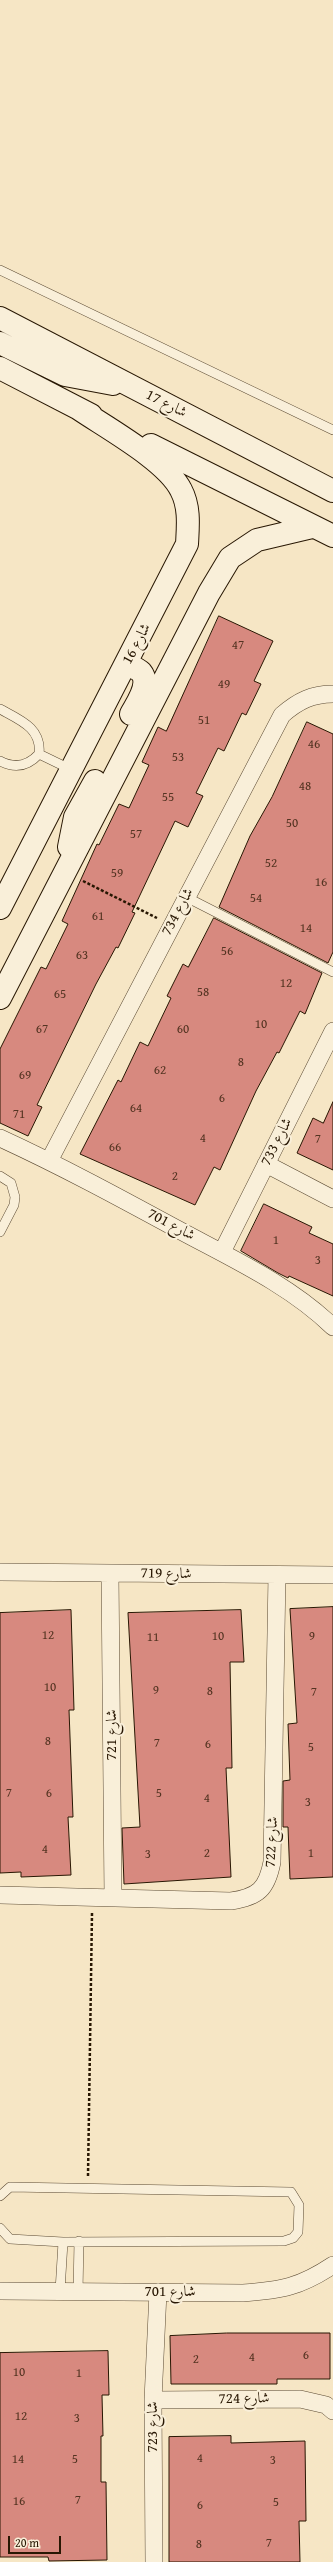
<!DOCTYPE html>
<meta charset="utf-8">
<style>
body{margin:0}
#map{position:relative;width:333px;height:2562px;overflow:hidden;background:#f6e6c5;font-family:"Gentium Book Plus",serif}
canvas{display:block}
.scale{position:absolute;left:8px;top:2536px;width:53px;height:18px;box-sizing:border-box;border:2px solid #281703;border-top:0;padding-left:5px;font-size:12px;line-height:14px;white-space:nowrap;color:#281703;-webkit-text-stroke:3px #f9efd9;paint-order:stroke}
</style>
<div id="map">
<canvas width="333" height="2562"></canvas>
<div class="scale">20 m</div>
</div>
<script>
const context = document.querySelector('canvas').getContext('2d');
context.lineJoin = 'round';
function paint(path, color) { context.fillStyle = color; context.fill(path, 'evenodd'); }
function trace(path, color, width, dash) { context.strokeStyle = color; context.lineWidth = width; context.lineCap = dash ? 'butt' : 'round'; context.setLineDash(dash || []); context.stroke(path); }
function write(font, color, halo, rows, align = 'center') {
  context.font = font + ' "Gentium Book Plus",Amiri,serif'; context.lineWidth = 4; context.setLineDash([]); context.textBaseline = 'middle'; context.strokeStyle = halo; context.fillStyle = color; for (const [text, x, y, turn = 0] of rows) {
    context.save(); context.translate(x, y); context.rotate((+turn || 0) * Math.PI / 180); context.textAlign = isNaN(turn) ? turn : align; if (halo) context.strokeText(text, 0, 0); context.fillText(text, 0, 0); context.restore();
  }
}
const building = new Path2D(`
 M219,616L273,641L254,681L261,684L246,715L242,713L224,751L218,748L196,793L203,796L188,827L175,821L132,912L135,913L118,948L116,947L96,984L37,1105L42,1107L28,1136L0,1123V1049L41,967L46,969L68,924L62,921L97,844L99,845L119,804L129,808L149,765L142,762L158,727L166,731Z
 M307,722L333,734V952L328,963L219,907L250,836L272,797Z
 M214,918L322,973L305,1014L300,1011L279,1053L277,1052L256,1091L220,1170L214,1167L195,1205L80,1154L118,1080L121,1082L140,1042L148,1046L171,998L167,996L183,964L188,967Z
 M333,1102V1170L297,1153L313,1118L323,1123Z
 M264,1204L312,1227L309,1233L333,1244V1296L289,1276L288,1278L278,1273L241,1251Z
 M333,1607V1877L290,1879L288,1827H283V1781L290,1780L288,1724L297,1723L290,1609Z
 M71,1610L74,1710H69L73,1817H68L71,1875L21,1877V1872L0,1873V1613Z
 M241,1610L244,1662H230L232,1768H226L231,1877L124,1884L122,1828L140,1827L128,1613Z
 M227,2333H330V2379H277V2384H171L170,2336Z
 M108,2351L109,2395H102L103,2436H101V2482H106L107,2560L49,2561L48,2557H0V2353Z
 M231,2436V2443L305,2441L306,2521H299L300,2562H169V2437Z`);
const path = new Path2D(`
 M83,881L157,918
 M88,2176L92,1913`);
const lane = new Path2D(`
 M0,270L333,430
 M0,709C20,720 42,728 39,754C28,766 15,769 0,761
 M39,754L72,770
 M186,897L333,972
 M0,1176L11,1183L15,1197L14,1205L0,1232
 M0,2196L10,2187L291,2192L299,2205L298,2232L293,2238L284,2241L63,2242L10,2239L0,2228
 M60,2291L63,2242
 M78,2292L79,2241`);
const street = new Path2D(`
 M0,1138C61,1166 120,1198 179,1230C231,1258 290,1285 333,1327
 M49,1161L282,715C298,701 312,694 333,694
 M266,1164L333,1199
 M222,1252L333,1031
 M0,1572L333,1575
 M110,1574L113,1897
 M0,1895L231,1901C258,1897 267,1889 272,1862L277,1575
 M0,2291L243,2293C282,2290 300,2287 333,2265
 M153,2400L300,2399L326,2405L333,2411
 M154,2562L153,2400L158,2292`);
const secondary = new Path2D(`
 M0,318L333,491
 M0,343L65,375L113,384
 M0,368L91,415
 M151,445L333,536
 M127,664C131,666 138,669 141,672C151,684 137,703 131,714
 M69,847L75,817L95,781
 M0,908L187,544C188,526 190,507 181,490C167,461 107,428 79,409
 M0,998L209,593L230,558L257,540L312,527`);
const numberNames = [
 ["47",238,646],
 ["49",224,685],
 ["51",204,721],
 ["46",314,745],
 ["53",178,758],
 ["48",305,787],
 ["55",168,798],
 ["50",292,824],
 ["57",136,835],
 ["52",271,864],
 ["59",117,874],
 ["16",321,883],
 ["54",256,899],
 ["61",98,917],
 ["14",306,929],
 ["56",227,952],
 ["63",82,956],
 ["12",286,984],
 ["58",203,993],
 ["65",60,995],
 ["10",261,1025],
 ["67",42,1030],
 ["60",183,1030],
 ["8",241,1063],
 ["62",160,1071],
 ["69",25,1076],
 ["6",222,1099],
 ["64",136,1109],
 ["71",19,1115],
 ["4",203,1139],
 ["7",318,1140],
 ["66",115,1148],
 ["2",175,1177],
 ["1",276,1241],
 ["3",318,1261],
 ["12",48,1636],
 ["10",218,1637],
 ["9",312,1637],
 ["11",153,1638],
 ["10",50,1688],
 ["9",156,1691],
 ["8",210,1692],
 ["7",314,1693],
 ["8",48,1742],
 ["7",157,1744],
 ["6",208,1745],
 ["5",311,1748],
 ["7",9,1794],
 ["6",49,1794],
 ["5",159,1794],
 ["4",207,1799],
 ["3",308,1803],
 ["4",45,1850],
 ["2",207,1854],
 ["1",311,1854],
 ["3",148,1855],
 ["6",306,2356],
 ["4",252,2358],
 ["2",196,2360],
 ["10",19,2373],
 ["1",79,2374],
 ["12",21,2417],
 ["3",77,2419],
 ["4",200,2459],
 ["14",18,2460],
 ["5",75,2460],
 ["3",273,2461],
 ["7",78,2501],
 ["16",19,2502],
 ["5",276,2503],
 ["6",200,2506],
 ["7",269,2544],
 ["8",199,2545]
];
const streetNames = [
 ["شارع 17",166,404,27],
 ["شارع 16",137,644,-62],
 ["شارع 734",178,912,-62],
 ["شارع 733",277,1142,-63],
 ["شارع 701",171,1225,28],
 ["شارع 719",166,1574,1],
 ["شارع 721",112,1735,-90],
 ["شارع 722",272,1842,-87],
 ["شارع 701",170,2292],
 ["شارع 724",244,2399,-1],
 ["شارع 723",153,2427,-90]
];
paint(building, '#d7897f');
trace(building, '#281703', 1);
trace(lane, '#5c4b34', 10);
trace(street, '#5c4b34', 18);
trace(secondary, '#281703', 24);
trace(path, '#281703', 2.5, [3, 2]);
trace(lane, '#f9efd9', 9);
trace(street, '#f9efd9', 17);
trace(secondary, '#f9efd9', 22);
write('13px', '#543422', null, numberNames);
write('15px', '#281703', '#f9efd9', streetNames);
</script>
